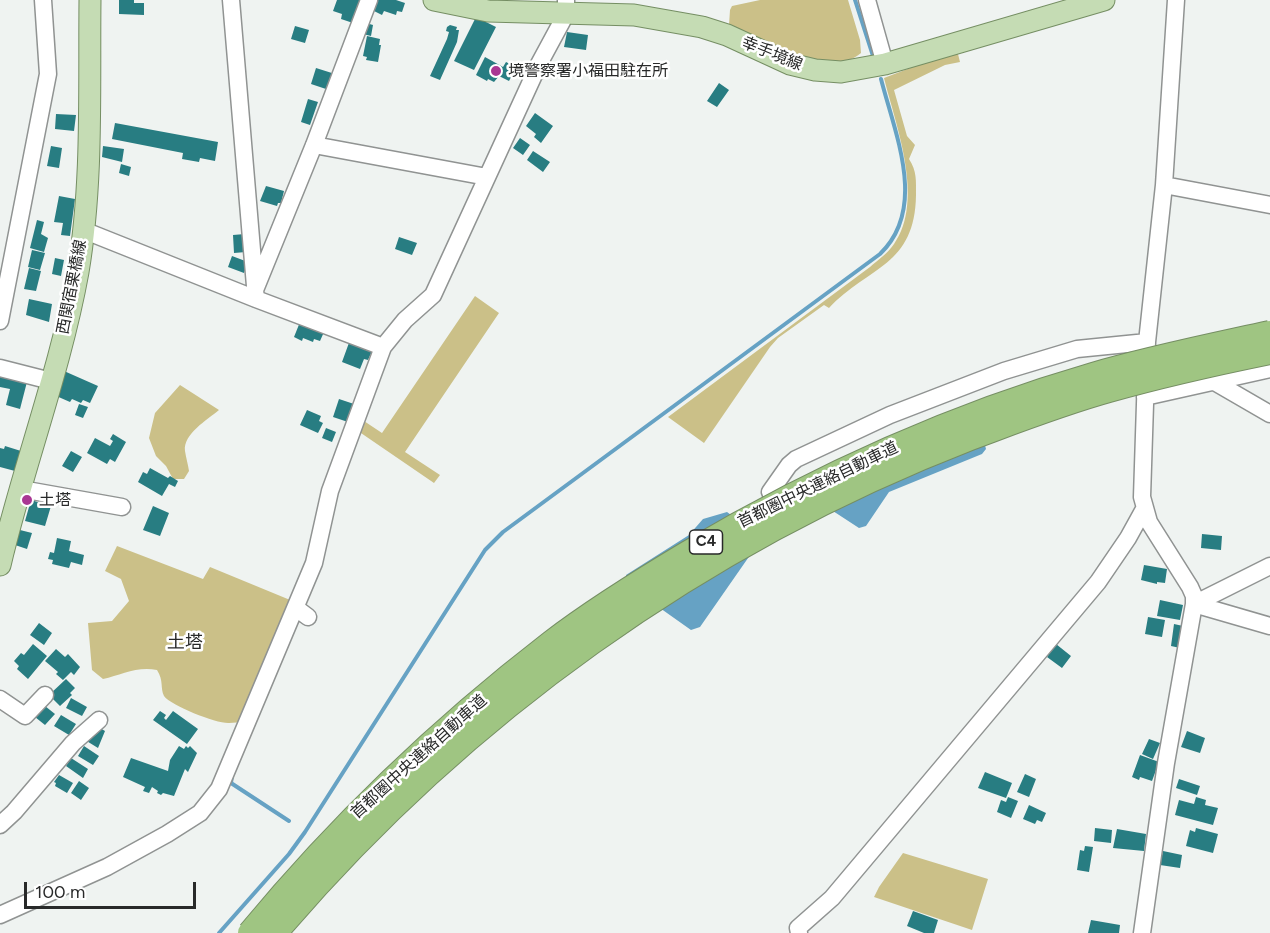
<!DOCTYPE html>
<meta charset="utf-8">
<style>
body{margin:0}
#map{position:relative;width:1270px;height:933px;overflow:hidden;background:#eff3f1;font-family:Figtree,sans-serif}
canvas{display:block}
.scale{position:absolute;left:24px;top:882px;width:172px;height:27px;box-sizing:border-box;border:3px solid #282929;border-top:0;padding-left:8px;font-size:18px;line-height:21px;white-space:nowrap;color:#282929;-webkit-text-stroke:4px #fff;paint-order:stroke}
</style>
<div id="map">
<canvas width="1270" height="933"></canvas>
<div class="scale">100 m</div>
</div>
<script>
const context = document.querySelector('canvas').getContext('2d');
context.lineJoin = 'round';
function paint(path, color) { context.fillStyle = color; context.fill(path, 'evenodd'); }
function trace(path, color, width, dash) { context.strokeStyle = color; context.lineWidth = width; context.lineCap = dash ? 'butt' : 'round'; context.setLineDash(dash || []); context.stroke(path); }
function write(font, color, halo, rows, align = 'center') {
  context.font = font + ' Figtree,"Noto Sans JP",sans-serif'; context.lineWidth = 5; context.setLineDash([]); context.textBaseline = 'middle'; context.strokeStyle = halo; context.fillStyle = color; for (const [text, x, y, turn = 0] of rows) {
    context.save(); context.translate(x, y); context.rotate((+turn || 0) * Math.PI / 180); context.textAlign = isNaN(turn) ? turn : align; if (halo) context.strokeText(text, 0, 0); context.fillText(text, 0, 0); context.restore();
  }
}
const green = new Path2D(`
 M760,0H848L860,40L861,53C830,81 761,40 729,25L730,10L732,6Z
 M957,50L960,62L945,65L894,90L907,136L915,145L909,159C917,171 916,181 916,195C915,266 869,266 829,308L824,305L778,338L770,347L704,443L668,417L870,267C878,260 888,253 894,244C925,200 896,126 884,78Z
 M475,296L499,313L405,452L440,475L434,483L358,431L361,419L382,433Z
 M180,385L219,410C207,420 183,434 185,451C186,458 188,464 189,471L184,479H173L166,466L156,456L149,438L155,413Z
 M117,546L203,579L210,567L295,602L243,721C239,722 234,723 229,723C218,724 171,706 164,696C160,688 164,681 157,670C137,666 121,675 103,679L92,670L88,623L112,621L129,601L121,579L105,571Z
 M903,853L988,879L972,930L874,897L879,887Z`);
const water = new Path2D(`
 M939,415L947,417L983,438L986,449L982,454L889,492L866,526L859,528L813,498L875,443Z
 M727,512L762,538L700,627L691,630L626,584V575L689,535L703,519Z`);
const stream = new Path2D(`
 M855,0L873,56
 M232,776L231,783L289,821
 M219,933L289,854L305,832L485,550L503,532L880,254C928,208 895,134 881,79`);
const building = new Path2D(`
 M119,0H134V3H144V15L119,14Z
 M337,0H360L353,23L341,19L342,14L333,11Z
 M373,0H396L405,3L402,12L397,11L396,15L384,11L382,15L370,9Z
 M476,17L496,27L474,70L454,61Z
 M366,23L373,25L371,36L363,34Z
 M450,25L457,27L456,30H459L457,42L440,80L430,76L447,39L449,32L446,31L447,27Z
 M295,26L309,30L305,43L291,39Z
 M567,32L588,35L586,50L564,47Z
 M367,36L380,39L379,45H381L378,62L366,60L367,57L363,56Z
 M485,57L503,67L506,62L516,67L509,81L499,76L494,82L488,79L487,81L476,75Z
 M316,68L335,74L329,90L311,84Z
 M719,83L729,90L717,107L707,101Z
 M308,99L318,102L310,125L301,122Z
 M535,113L553,126L541,143L534,137L536,134L526,126Z
 M56,114L76,115L74,131L55,129Z
 M115,123L218,142L215,161L200,158L199,162L182,159L183,153L112,139Z
 M520,138L530,145L523,155L513,148Z
 M51,146L62,148L59,168L47,166Z
 M103,146L124,149L122,162L102,157Z
 M533,151L550,162L543,172L527,160Z
 M121,164L131,167L129,176L119,173Z
 M266,186L284,191L281,203H278L277,206L260,201Z
 M59,196L75,199L70,236L61,235L63,223L54,222Z
 M37,220L44,222L41,234L48,238L44,252L30,248Z
 M245,234L246,252L234,253L233,235Z
 M399,237L417,243L412,255L395,249Z
 M32,250L45,253L40,270L28,267Z
 M232,256L248,262L244,273L228,267Z
 M55,258L64,260L61,276L52,274Z
 M29,268L41,271L36,291L24,289Z
 M29,299L52,304L49,322L26,315Z
 M300,322L324,332L320,341L314,339L313,342L303,338L302,341L294,337Z
 M350,340L373,349L368,360L364,359L360,369L342,362Z
 M0,371L28,378L20,409L6,405L10,389L0,387Z
 M64,371L98,386L90,403L83,400L81,403L72,399L70,402L54,395Z
 M339,399L354,404L348,422L333,417Z
 M79,404L88,407L83,418L75,415Z
 M307,410L321,416L319,421L323,423L318,433L300,425Z
 M326,428L336,432L332,442L322,438Z
 M113,434L126,442L115,462L110,459L107,464L87,453L95,438L110,446L113,441L110,439Z
 M5,446L21,451L15,471L0,467V448L4,449Z
 M71,451L82,457L73,472L62,466Z
 M150,468L168,478L170,476L178,481L175,487L169,484L162,496L138,482L143,472L147,474Z
 M31,500L51,506L45,526L25,521Z
 M153,506L169,513L160,536L143,530Z
 M20,530L32,533L27,549L15,545Z
 M1202,534L1222,536L1221,550L1201,548Z
 M57,538L71,541L69,551L84,555L82,565L71,562L69,568L52,564L53,560L48,559L50,552L54,553Z
 M1144,565L1167,569L1165,583L1157,582V584L1141,580Z
 M1160,600L1183,605L1180,620L1157,616Z
 M1148,617L1165,620L1162,637L1145,634Z
 M39,623L52,633L44,645L30,635Z
 M1174,624L1183,626L1180,648L1171,646Z
 M33,644L47,656L28,679L17,669L19,666L14,661L21,653L24,655Z
 M1056,644L1071,656L1062,668L1047,657Z
 M56,649L65,657L68,654L80,667L74,675L71,672L63,680L56,674L58,672L45,661Z
 M66,679L75,688L70,693L72,695L60,706L49,695Z
 M71,698L87,707L82,716L66,708Z
 M45,706L55,714L45,725L35,717Z
 M160,711L166,715L164,718L166,720L173,711L198,729L187,744L153,720Z
 M61,715L76,724L69,735L54,726Z
 M100,728L105,731L98,748L85,740Z
 M1187,731L1205,738L1200,753L1181,747Z
 M1149,739L1160,743L1153,759L1142,754Z
 M84,746L99,756L93,765L78,756Z
 M179,746L184,749L186,746L188,748L190,746L197,753L188,772L185,769L174,796L163,793L161,795L157,793L158,791L152,787L149,793L143,791L145,787L123,777L131,758L168,771L170,760Z
 M1140,755L1159,762L1152,781L1140,777L1139,780L1132,777Z
 M71,758L88,769L83,778L66,766Z
 M985,772L1012,783L1006,798L978,788Z
 M1025,774L1036,779L1029,797L1017,792Z
 M59,775L73,783L67,793L55,786L56,783L54,782Z
 M1179,779L1200,786L1197,795L1176,788Z
 M79,781L89,788L81,800L71,793Z
 M1008,797L1018,801L1011,818L997,812L1001,800L1006,802Z
 M1196,797L1206,800L1205,805L1218,808L1213,825L1175,815L1179,800L1194,804Z
 M1029,805L1046,813L1042,822L1037,820L1035,824L1023,819Z
 M1095,828L1112,830L1111,843L1094,841Z
 M1196,828L1218,834L1213,853L1186,846L1190,830L1195,832Z
 M1117,829L1146,834L1144,851L1113,848Z
 M1085,846L1093,847L1089,872L1077,870L1080,850L1084,851Z
 M1163,851L1182,855L1180,868L1160,865Z
 M913,911L938,920L934,933H924L907,926Z
 M1091,920L1120,925L1119,933H1088Z`);
const minor = new Path2D(`
 M231,0L255,286
 M867,0L885,64
 M314,145L487,177
 M1164,185L1270,205
 M83,230L256,299L383,347
 M256,299L255,290L314,145L369,0
 M0,321L48,74L43,0
 M0,368L51,381
 M1213,381L1270,414
 M1145,397L1270,369
 M21,489L122,507
 M770,492L789,465L796,459L890,415L1004,371L1077,349L1147,342
 M1194,604L1270,566
 M1194,604L1270,626
 M296,608L308,617
 M0,699L25,716L45,695
 M0,825L14,812L73,743L99,720
 M0,915L107,867L167,834L200,813L219,789L314,563L330,491L383,347L405,320L433,295L539,64L566,14V0
 M799,933L798,928L832,898L1098,582L1128,538L1144,509
 M1142,933L1166,763L1194,604V596L1190,587L1149,522L1142,497L1147,342L1164,185L1176,0`);
const major = new Path2D(`
 M434,0L488,11L634,15L702,27L727,35L790,64L815,70L841,72L885,64L1104,0
 M0,565C23,467 60,371 78,272C93,183 89,90 90,0`);
const highwayBridge = new Path2D(`
 M250,933C341,823 438,730 551,643C594,610 641,581 688,553C815,478 951,416 1093,375C1151,358 1211,346 1270,333
 M275,933C461,714 701,542 970,438C1016,421 1062,403 1109,390C1162,375 1216,363 1270,352`);
const markers = [
 [496,71,6,"#a93793"],
 [27,500,6,"#a93793"]
];
const shields = [
 [706,542,33]
];
const shieldNames = [
 ["C4",706,542]
];
const streetNames = [
 ["幸手境線",772,54,22],
 ["西関宿栗橋線",72,287,-79],
 ["首都圏中央連絡自動車道",818,485,-26],
 ["首都圏中央連絡自動車道",419,757,-42]
];
const poiNames = [
 ["境警察署小福田駐在所",508,71],
 ["土塔",39,500]
];
const neighbourhoodNames = [
 ["土塔",185,643]
];
paint(green, '#cbc088');
paint(water, '#66a2c4');
trace(stream, '#66a2c4', 4);
paint(building, '#287d82');
trace(minor, '#909392', 19);
trace(major, '#758e63', 23);
trace(minor, '#fff', 16);
trace(major, '#c5dcb4', 21);
trace(highwayBridge, '#758e63', 26, []);
trace(highwayBridge, '#9fc582', 24);
for (const [x, y, r, color] of markers) { const dot = new Path2D(); dot.arc(x, y, r, 0, 2 * Math.PI); context.fillStyle = color; context.fill(dot); trace(dot, '#fff', 2); }
for (const [x, y, w] of shields) { const box = new Path2D(); box.roundRect(x - w / 2, y - 12, w, 24, 4.5); context.fillStyle = '#fff'; context.fill(box); trace(box, '#282929', 1.5); }
write('bold 15px', '#282929', null, shieldNames);
write('16px', '#282929', '#fff', streetNames);
write('16px', '#282929', '#fff', poiNames, 'left');
write('18px', '#282929', '#fff', neighbourhoodNames);
</script>
